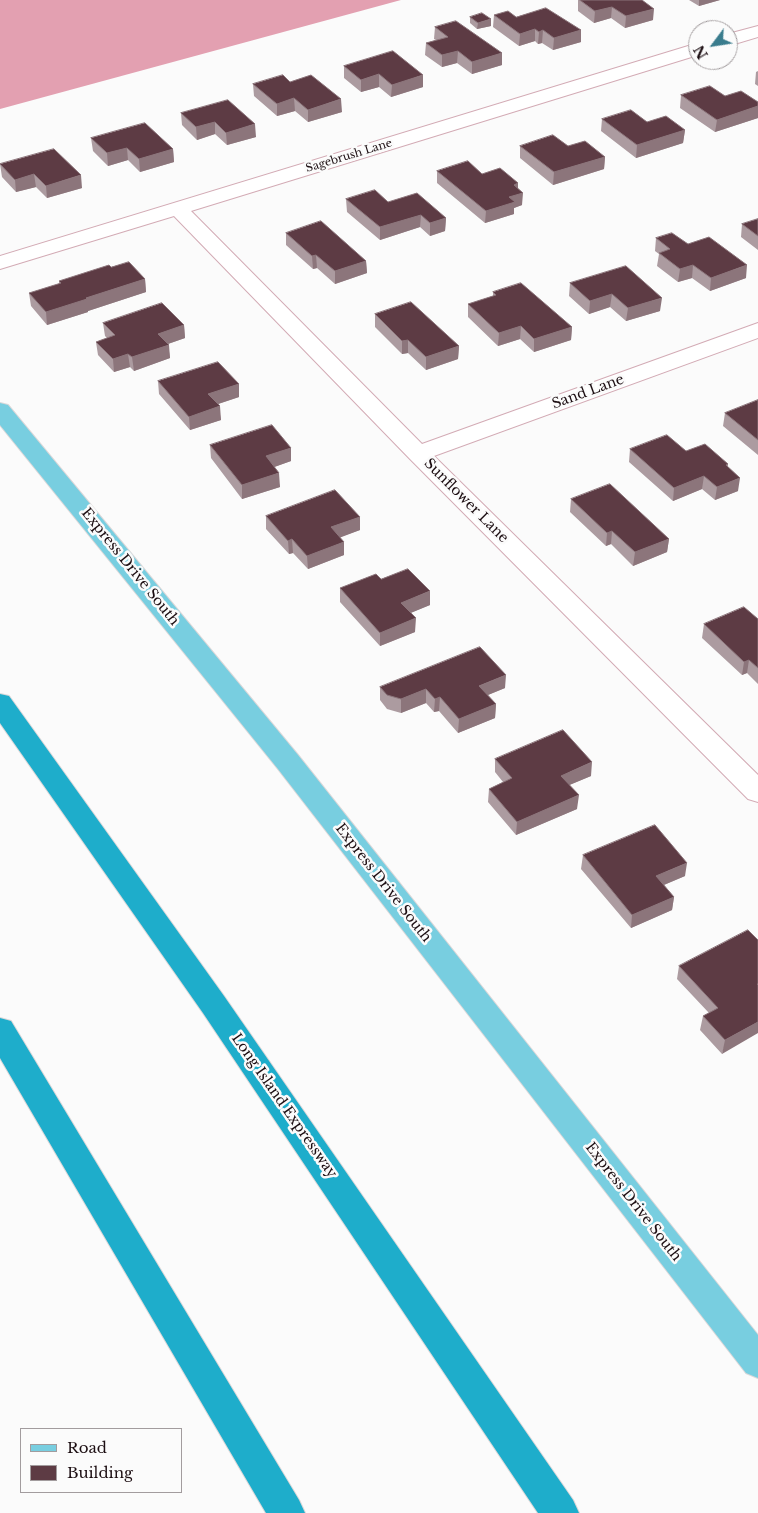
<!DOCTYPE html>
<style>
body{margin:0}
#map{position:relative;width:758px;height:1513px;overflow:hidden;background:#fbfbfb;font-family:"Libre Baskerville",serif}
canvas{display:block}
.legend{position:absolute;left:20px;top:1428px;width:162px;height:65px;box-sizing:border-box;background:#fbfbfb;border:1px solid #a29c9e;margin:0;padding:6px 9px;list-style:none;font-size:15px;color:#1c0e12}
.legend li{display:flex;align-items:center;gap:10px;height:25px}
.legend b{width:25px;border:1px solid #a29c9e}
.north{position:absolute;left:688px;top:20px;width:50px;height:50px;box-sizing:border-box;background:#fbfbfb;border:1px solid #a29c9e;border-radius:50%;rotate:239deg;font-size:14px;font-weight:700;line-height:20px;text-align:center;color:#1c0e12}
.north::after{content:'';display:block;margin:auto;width:18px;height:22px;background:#3a7c8d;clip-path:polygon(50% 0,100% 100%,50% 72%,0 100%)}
</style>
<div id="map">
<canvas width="758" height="1513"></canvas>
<ul class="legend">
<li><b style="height:6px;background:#78cee0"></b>Road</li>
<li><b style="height:14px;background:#5d3b44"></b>Building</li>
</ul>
<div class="north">N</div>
</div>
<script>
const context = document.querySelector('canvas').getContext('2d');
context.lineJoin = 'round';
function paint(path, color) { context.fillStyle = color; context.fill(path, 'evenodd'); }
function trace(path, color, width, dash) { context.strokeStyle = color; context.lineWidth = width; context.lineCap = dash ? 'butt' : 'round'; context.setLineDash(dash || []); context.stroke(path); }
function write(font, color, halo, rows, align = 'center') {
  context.font = font + ' "Libre Baskerville",serif'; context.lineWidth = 5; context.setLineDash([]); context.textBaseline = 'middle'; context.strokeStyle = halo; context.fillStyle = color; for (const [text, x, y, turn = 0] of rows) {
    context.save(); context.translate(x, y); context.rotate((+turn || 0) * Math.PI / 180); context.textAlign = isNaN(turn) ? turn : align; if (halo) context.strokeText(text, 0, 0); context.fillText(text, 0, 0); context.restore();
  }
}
const forest = new Path2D(`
 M0,0H401L0,109Z`);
const minor = new Path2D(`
 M758,26V37L728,46V34Z
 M698,43V55L191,211L422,444L758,323V338L434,456L758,775V802L748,799L410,459L174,216L0,269V256Z`);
const major = new Path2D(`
 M0,403L8,405L298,755L758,1335V1378L746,1373L278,769L0,425Z`);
const highway = new Path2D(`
 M0,694L9,696L224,996L573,1500L579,1513H538L203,1013L0,723Z
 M0,1018L11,1021L299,1500L305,1513H266L0,1058Z`);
const wall = new Path2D(`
 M578,0H642L653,20L625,28L611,18L594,23L578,11Z
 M689,0H720L699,6Z
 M494,15L516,17L581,30V42L553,50L542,43L538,44L535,41L519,46L493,27Z
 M470,17L491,26L477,29L470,23Z
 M435,27L502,53V65L472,74L457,63L442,67L425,55L426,43L436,40L434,39Z
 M393,51L423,87L391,97L379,87L361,92L344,78V66Z
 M758,71V86L755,84L756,72Z
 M290,82L342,112L308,122L295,111L277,116L254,96L253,84Z
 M681,95L725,96L758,102V118L715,132L680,108Z
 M228,100L256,137L227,145L215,134L197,140L182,125L181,113Z
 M602,119L647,122L685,130L683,143L636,158L601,131Z
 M91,138L173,149L174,162L140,172L128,160L108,166L93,151Z
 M520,146H568L605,157L604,169L553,185L520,158Z
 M0,164L82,188L47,198L36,187L16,192L2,177Z
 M437,171L482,174L518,183V188L522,205L514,208V214L485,223L437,183Z
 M346,199L388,202L446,218L445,231L430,236L420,227L380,240L347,212Z
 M758,219V250L741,237L742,224Z
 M286,233L366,261L367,273L335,284L317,268L313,269L286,245Z
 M656,238L688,244L746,278L710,291L692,278L678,282L657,266L659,254L655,251Z
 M626,266L660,311L626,321L610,307L589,314L569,296L570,283Z
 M111,267L145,279L146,292L88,311V312L47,325L31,306L29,293L59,284V281Z
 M493,292L572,327L571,340L534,352L520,339L498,346L468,317V304L493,296Z
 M375,314L459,346L458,359L426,370L408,353L402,354L375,327Z
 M103,323L184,325L185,338L168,344L170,358L134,371L130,367L114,372L98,355L96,342L107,338L105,336Z
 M158,381L239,384V397L218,404L221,420L190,430L159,394Z
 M758,400V455L723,426L725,413Z
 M210,445L291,448V461L274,467L280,487L242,499L211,458Z
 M630,449L686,451L728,464V467L738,491L715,500L702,489L673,501L629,462Z
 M571,499L669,539L667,552L633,566L611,544L606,546L570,512Z
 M266,516L360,517V530L340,537L344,555L308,569L293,553L289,554L266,529Z
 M381,579L430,605L410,613L415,632L380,646L340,602V588Z
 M758,619V684L747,673L742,675L702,638L704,624Z
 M380,687L505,688L488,695L496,704L495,718L458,733L439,711L434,712L426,703L401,713L387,709L380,700Z
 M495,759L591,776L569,785L577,809L516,835L488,802L489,789L503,782L495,772Z
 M583,855L685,876L664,885L674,897L672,910L631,928L581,869Z
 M758,940L722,1054L700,1030L703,1016L709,1013L677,979L679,966Z`);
const shadedWall = new Path2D(`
 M699,0H720L699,6Z
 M612,7L611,18L594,23L595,11Z
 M654,9L653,20L625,28L626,16Z
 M491,19V26L477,29L478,23Z
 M535,29V41L519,46L520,34Z
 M543,30L542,43L538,44L539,32Z
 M581,30V42L553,50L554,38Z
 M458,51L457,63L442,67V55Z
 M502,53V65L472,74V62Z
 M379,74V87L361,92V80Z
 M423,75V87L391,97L392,85Z
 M294,98L295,111L277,116V104Z
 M341,99L342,112L308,122V110Z
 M758,106V118L715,132L717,120Z
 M215,122V134L197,140L196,127Z
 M255,124L256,137L227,145L226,133Z
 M685,130L683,143L636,158L637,145Z
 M127,148L128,160L108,166L107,153Z
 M173,149L174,162L140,172L139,159Z
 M605,157L604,169L553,185L554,172Z
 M34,174L36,187L16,192L15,180Z
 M81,175L82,188L47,198L46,186Z
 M518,183V194L523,193L522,205L514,208V214L485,223L486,211L509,197L514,185Z
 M421,215L420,227L380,240V227Z
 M446,218L445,231L430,236V223Z
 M316,255L317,268L313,269L312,256Z
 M366,261L367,273L335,284V271Z
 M693,265L692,278L678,282L680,269Z
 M747,265L746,278L710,291L711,278Z
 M145,279L146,292L88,311V312L47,325L46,312L86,298Z
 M612,294L610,307L589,314L590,301Z
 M662,298L660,311L626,321L628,308Z
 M184,325L185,338L159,347L158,334Z
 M521,326L520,339L498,346L499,333Z
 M572,327L571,340L534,352V339Z
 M408,340V353L402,354V341Z
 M169,345L170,358L134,371L132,357Z
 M459,346L458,359L426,370V357Z
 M128,354L130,367L114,372L113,359Z
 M239,384V397L209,407L208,394Z
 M220,406L221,420L190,430L189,417Z
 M291,448V461L266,470V456Z
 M279,473L280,487L242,499V485Z
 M704,476L702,489L673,501L674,488Z
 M740,478L738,491L715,500L717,487Z
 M360,517V530L331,541V527Z
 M612,531L611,544L606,546L607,533Z
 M292,539L293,553L289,554L288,541Z
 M669,539L667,552L633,566L635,552Z
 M344,542V555L308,569L307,556Z
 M430,591V605L401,617V603Z
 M416,618L415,632L380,646V633Z
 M749,660L747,673L742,675L744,662Z
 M506,675L505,688L478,699L479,686Z
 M426,689V703L401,713V699Z
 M440,697L439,711L434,712L435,699Z
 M496,704L495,718L458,733L459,719Z
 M592,762L591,776L560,789L561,776Z
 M579,795L577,809L516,835L517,822Z
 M687,863L685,876L654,889L656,876Z
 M674,897L672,910L631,928L632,915Z
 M758,1022V1033L722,1054L725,1040Z`);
const building = new Path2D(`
 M580,0H642L654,9L626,16L612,7L595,11Z
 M546,8L581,30L554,38L543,30L539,32L535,29L520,34L494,15L508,11L516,17Z
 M482,13L491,19L478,23L470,17Z
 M456,21L502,53L472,62L458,51L442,55L426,43L448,37L435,27Z
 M393,51L423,75L392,85L379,74L361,80L344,66Z
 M283,75L290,82L311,75L341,99L308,110L294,98L277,104L253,84Z
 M710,86L725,96L741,91L758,102V106L717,120L681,95Z
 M228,100L255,124L226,133L215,122L196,127L181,113Z
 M631,110L647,122L666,116L685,130L637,145L602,119Z
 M145,123L173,149L139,159L127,148L107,153L91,138Z
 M553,135L568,146L585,141L605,157L554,172L520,146Z
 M54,149L81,175L46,186L34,174L15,180L0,164Z
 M468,161L482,174L500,168L518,183L514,185L523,193L509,197L515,202L486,211L437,171Z
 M375,190L388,202L417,193L446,218L430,223L421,215L380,227L346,199Z
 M758,219V236L742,224Z
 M321,221L366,261L335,271L316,255L312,256L286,233Z
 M672,233L688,244L709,237L747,265L711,278L693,265L680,269L659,253L670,249L656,238Z
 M129,262L145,279L86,298L87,299L46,312L29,293L61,283L59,281L109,265L111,267Z
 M626,266L662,298L628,308L612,294L590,301L570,283Z
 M521,283L572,327L534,339L521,326L499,333L468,304L496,295L493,292Z
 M411,302L459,346L426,357L408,340L402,341L375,314Z
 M162,303L184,325L158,334L169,345L132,357L128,354L113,359L96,342L115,335L103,323Z
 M218,362L239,384L208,394L220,406L189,417L158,381Z
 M758,400V440L725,413Z
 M272,425L291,448L266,456L279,473L242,485L210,445Z
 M667,435L686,451L705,444L728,464L726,465L740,478L717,487L704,476L674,488L630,449Z
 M610,484L669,539L635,552L612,531L607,533L571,499Z
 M335,490L360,517L331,527L344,542L307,556L292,539L288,541L266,516Z
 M408,569L430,591L401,603L416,618L380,633L340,588L376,574L381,579Z
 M744,607L758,619V668L749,660L744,662L704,624Z
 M480,647L506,675L479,686L496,704L459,719L440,697L435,699L426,689L401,699L387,695L380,687Z
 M563,730L592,762L561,776L579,795L517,822L489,789L512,778L495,759Z
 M655,825L687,863L656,876L674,897L632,915L583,855Z
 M748,930L758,940V984H757L758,985V1022L725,1040L703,1016L718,1008L679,966Z`);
const farStreetnames = [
 ["Sagebrush Lane",349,156,-17]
];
const streetNames = [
 ["Sand Lane",588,392,-20],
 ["Sunflower Lane",466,501,45],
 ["Express Drive South",130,567,51],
 ["Express Drive South",383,883,52],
 ["Long Island Expressway",284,1106,55],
 ["Express Drive South",633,1202,52]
];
paint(forest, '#e3a0b1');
trace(minor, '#d3abb5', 2);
trace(major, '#dbd8d9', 2);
trace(highway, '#dbd8d9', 2);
paint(minor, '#fff');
paint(major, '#78cee0');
paint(highway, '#1eadcb');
paint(wall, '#ac9ba0');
paint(shadedWall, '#8c757b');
paint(building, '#5d3b44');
trace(building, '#8c757b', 1);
write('11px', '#1c0e12', '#fbfbfb', farStreetnames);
write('14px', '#1c0e12', '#fbfbfb', streetNames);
</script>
